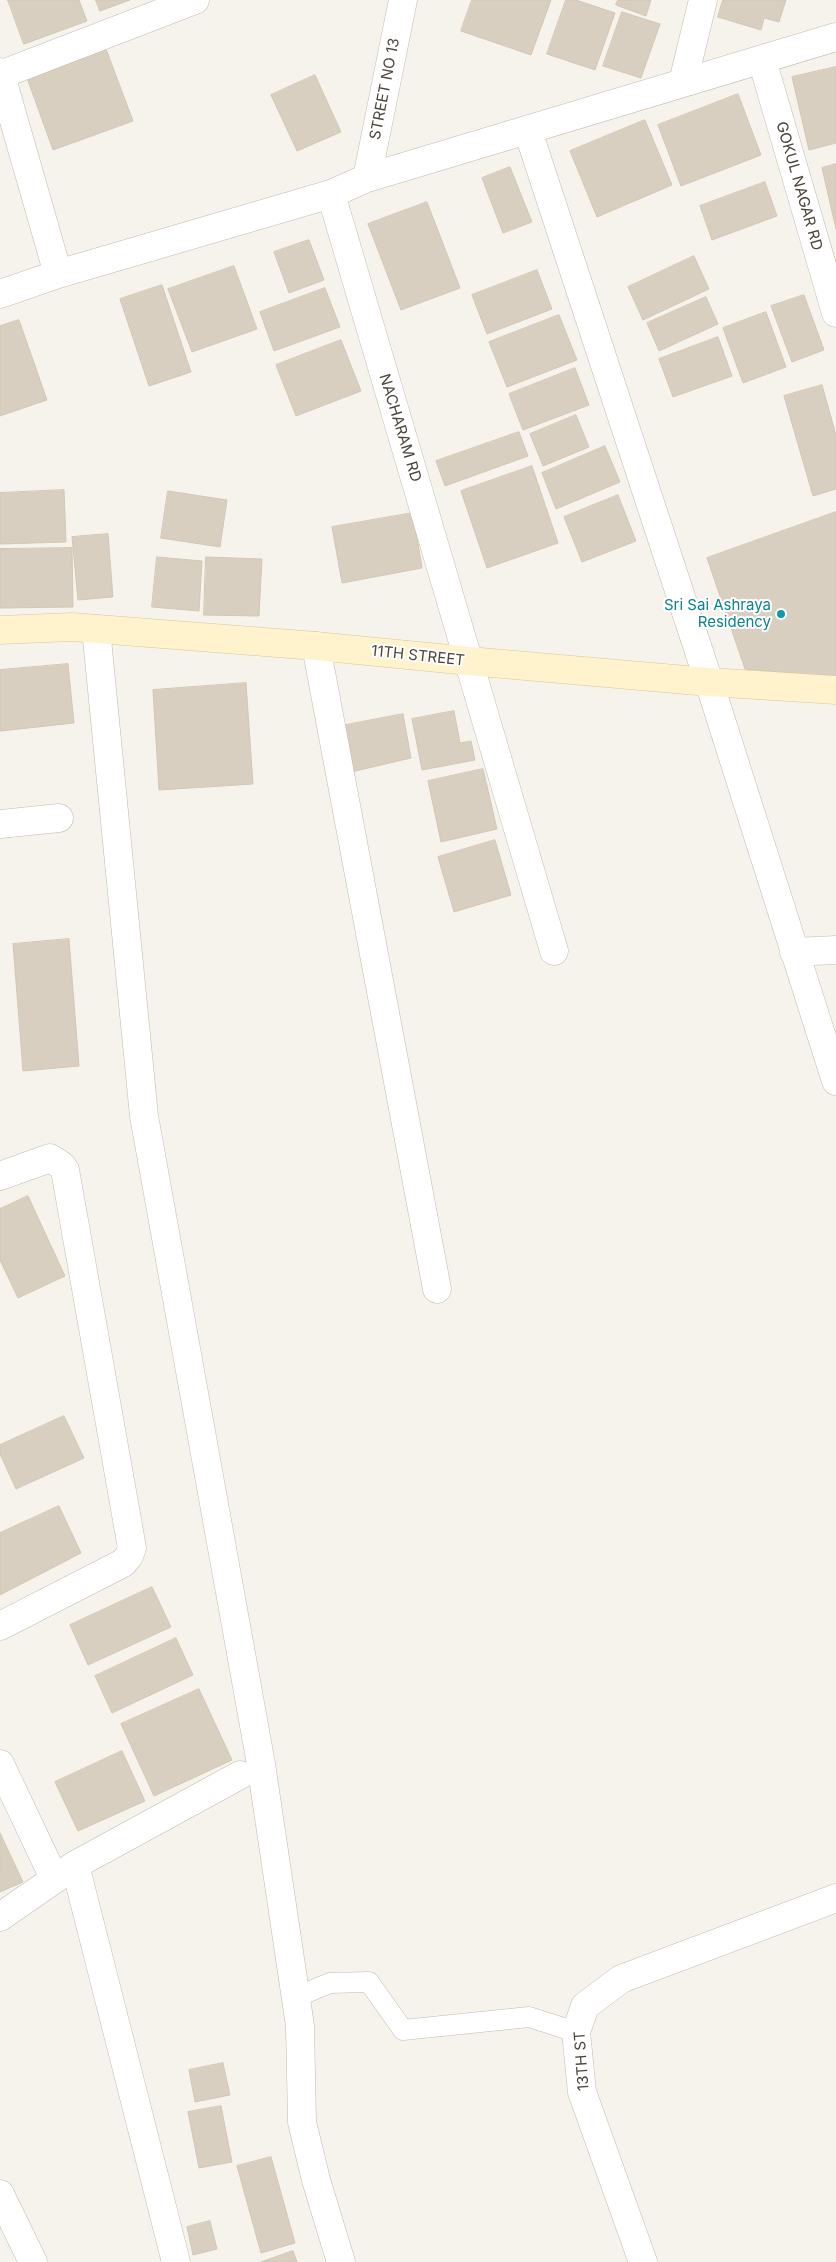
<!DOCTYPE html>
<style>
body{margin:0}
canvas{display:block;background:#f6f3ec}
</style>
<canvas width="836" height="2262"></canvas>
<script>
const context = document.querySelector('canvas').getContext('2d');
context.lineJoin = 'round';
function paint(path, color) { context.fillStyle = color; context.fill(path, 'evenodd'); }
function trace(path, color, width, dash) { context.strokeStyle = color; context.lineWidth = width; context.lineCap = dash ? 'butt' : 'round'; context.setLineDash(dash || []); context.stroke(path); }
function write(font, color, halo, rows, align = 'center') {
  context.font = font + ' Inter,sans-serif'; context.lineWidth = 4; context.setLineDash([]); context.textBaseline = 'middle'; context.strokeStyle = halo; context.fillStyle = color; for (const [text, x, y, turn = 0] of rows) {
    context.save(); context.translate(x, y); context.rotate((+turn || 0) * Math.PI / 180); context.textAlign = isNaN(turn) ? turn : align; if (halo) context.strokeText(text, 0, 0); context.fillText(text, 0, 0); context.restore();
  }
}
const building = new Path2D(`
 M8,0H79L87,21L24,44Z
 M96,0H130L100,11Z
 M472,0H551L531,55L461,31Z
 M566,0H576L615,13L595,70L547,54Z
 M618,0H651L646,16L616,5Z
 M723,0H786L779,22L764,18L761,30L718,17Z
 M622,12L660,24L641,78L603,66Z
 M106,49L133,121L53,150L27,78Z
 M836,67V143L809,150L792,77Z
 M315,75L341,132L297,151L271,95Z
 M738,94L761,155L681,186L658,125Z
 M645,120L672,185L597,217L570,151Z
 M836,164V229L822,168Z
 M510,167L532,222L503,233L482,178Z
 M765,182L777,216L712,240L700,206Z
 M427,202L460,288L401,310L368,224Z
 M309,240L324,280L289,293L274,252Z
 M694,256L709,289L643,320L628,287Z
 M234,266L257,329L192,352L168,289Z
 M537,270L552,309L487,334L472,295Z
 M162,285L191,372L149,386L120,299Z
 M325,288L340,327L274,351L260,312Z
 M804,295L824,350L792,362L771,306Z
 M706,297L718,324L659,351L647,323Z
 M766,312L786,367L743,383L723,328Z
 M559,315L577,360L507,387L489,342Z
 M19,320L47,400L0,416V326Z
 M718,337L732,376L673,397L659,359Z
 M341,340L361,391L296,416L276,365Z
 M575,368L589,405L523,430L509,394Z
 M822,385L836,435V489L813,496L784,396Z
 M576,415L589,447L543,466L530,434Z
 M519,432L528,456L445,486L436,461Z
 M605,446L620,482L556,509L542,473Z
 M532,466L558,543L487,568L461,491Z
 M64,490L66,542L0,544V493Z
 M168,491L227,500L220,547L161,538Z
 M618,495L636,541L582,562L564,517Z
 M836,512V677L745,669L707,558Z
 M413,513L422,568L342,583L332,527Z
 M108,534L113,597L78,600L72,537Z
 M72,548L73,607L0,608V549Z
 M157,557L202,561L199,611L152,607Z
 M206,557L262,559L259,616L204,615Z
 M68,664L74,723L0,731V670Z
 M246,683L253,784L159,790L153,690Z
 M454,711L460,743L471,741L475,760L422,770L412,719Z
 M403,714L411,758L351,772L341,726Z
 M483,769L497,829L441,842L428,781Z
 M495,840L511,895L454,912L438,857Z
 M69,939L79,1066L23,1071L13,944Z
 M28,1196L65,1276L18,1298L0,1260V1209Z
 M64,1416L84,1458L16,1489L0,1454V1445Z
 M59,1506L81,1553L0,1595V1533Z
 M152,1587L171,1627L88,1665L70,1625Z
 M176,1638L193,1675L112,1713L95,1676Z
 M199,1689L232,1760L154,1796L121,1724Z
 M122,1751L145,1801L78,1831L55,1782Z
 M0,1833L23,1882L0,1892Z
 M223,2063L230,2095L195,2102L189,2070Z
 M221,2106L232,2162L199,2168L188,2112Z
 M271,2157L295,2243L261,2253L237,2166Z
 M210,2221L217,2249L193,2255L187,2227Z
 M293,2251L297,2262H261Z`);
const lane = new Path2D(`
 M296,1997L330,1983L369,1982L403,2030L529,2017L576,2032`);
const street = new Path2D(`
 M762,60L836,313
 M0,72L58,274
 M0,75L195,0
 M683,82L703,0
 M528,131L709,682L836,1081
 M367,178L403,0
 M331,194L554,951
 M0,294L58,274L331,194L367,178L836,37
 M96,629L144,1116L261,1764L300,2026L302,2122L316,2180L341,2262
 M316,646L437,1289
 M0,824L59,818
 M794,952L836,950
 M0,1176L50,1158L61,1165L65,1170L132,1548L129,1556L123,1563L0,1626
 M0,1764L54,1878
 M75,1865L176,2262
 M0,1917L75,1865L240,1775
 M0,2194L33,2262
 M643,2262L582,2092L576,2032L585,2006L621,1979L836,1898`);
const secondary = new Path2D(`
 M0,630L72,627L316,646L469,661L709,682L836,690`);
const markers = [
 [781,614,5,"#0f9aa8"]
];
const streetNames = [
 ["STREET NO 13",385,89,-79],
 ["GOKUL NAGAR RD",799,186,74],
 ["NACHARAM RD",400,428,73],
 ["11TH STREET",418,656,6],
 ["13TH ST",582,2061,-94]
];
const cultureNames = [
 ["Sri Sai Ashraya",771,605],
 ["Residency",771,622]
];
paint(building, '#d8cfc1');
trace(building, '#d3c7b4', 1);
trace(lane, '#c2bbae', 21);
trace(street, '#c2bbae', 29);
trace(secondary, '#d6c79b', 29);
trace(lane, '#fff', 20);
trace(street, '#fff', 28);
trace(secondary, '#fff3cd', 28);
for (const [x, y, r, color] of markers) { const dot = new Path2D(); dot.arc(x, y, r, 0, 2 * Math.PI); context.fillStyle = color; context.fill(dot); trace(dot, '#fff', 2); }
write('15px', '#4b4439', '#fff', streetNames);
write('15px', '#0d838f', '#fff', cultureNames, 'right');
</script>
